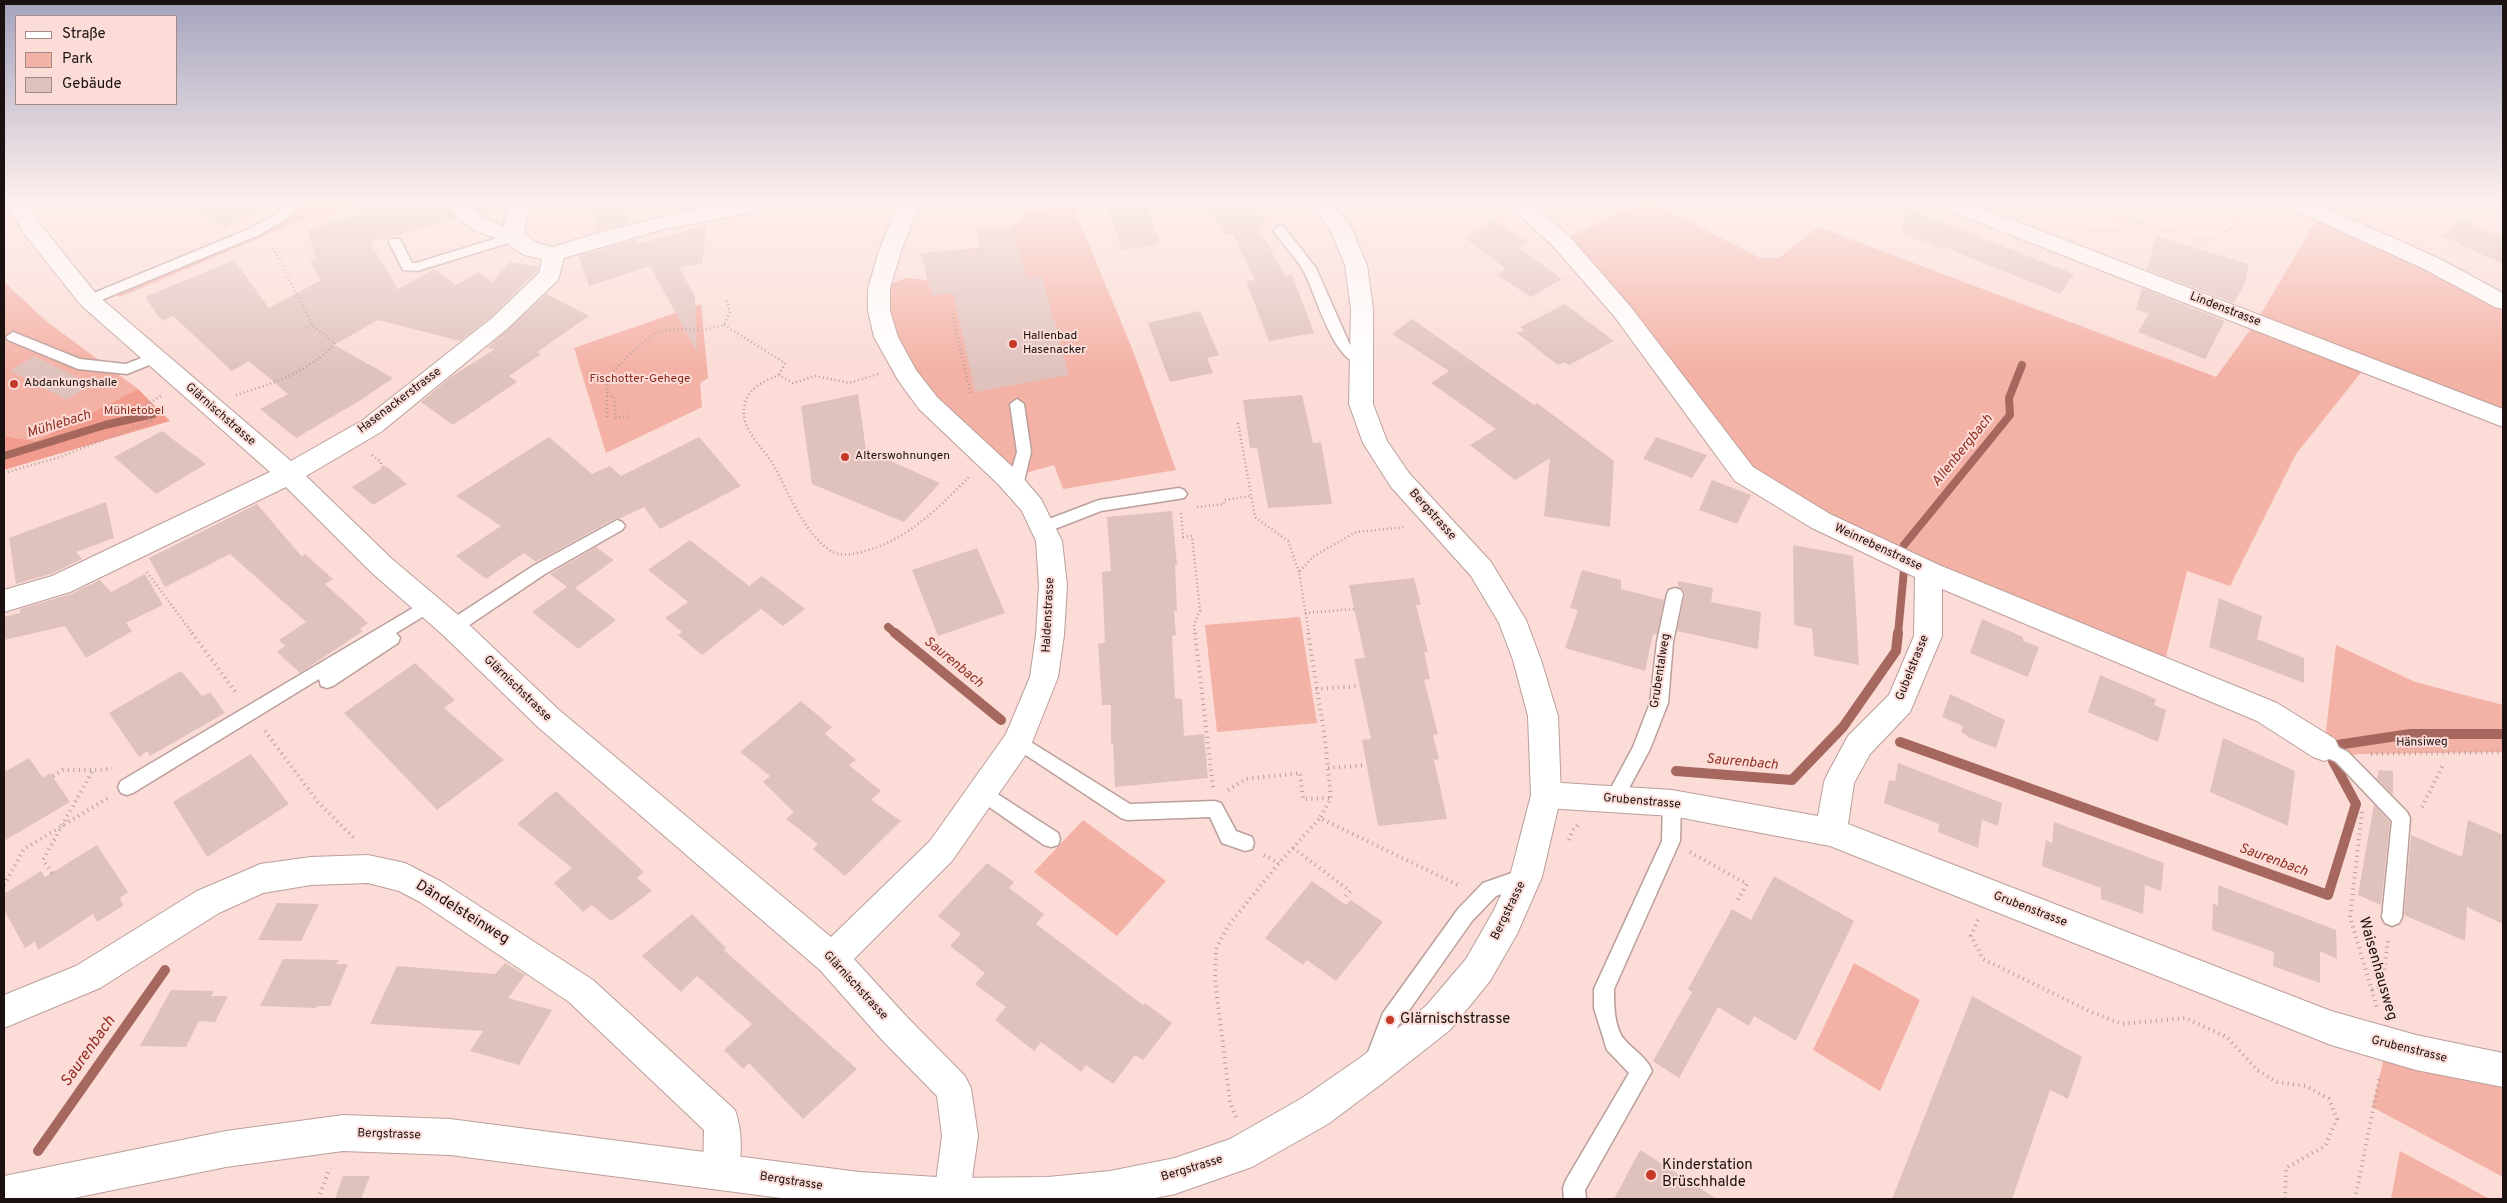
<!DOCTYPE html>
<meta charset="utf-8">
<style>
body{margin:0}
#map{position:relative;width:2507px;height:1203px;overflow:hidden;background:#fbdcd7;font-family:Overpass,sans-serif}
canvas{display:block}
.frame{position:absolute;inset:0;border:5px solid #1b1110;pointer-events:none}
.legend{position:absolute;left:15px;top:15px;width:162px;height:90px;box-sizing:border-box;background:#fbdcd7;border:1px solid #a18b87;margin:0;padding:6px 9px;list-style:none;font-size:15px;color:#1b1110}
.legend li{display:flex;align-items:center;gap:10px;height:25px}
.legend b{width:25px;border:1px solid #a18b87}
</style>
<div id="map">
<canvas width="2507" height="1203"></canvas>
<div class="frame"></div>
<ul class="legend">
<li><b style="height:6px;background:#fff"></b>Straße</li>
<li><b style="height:14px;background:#f4b1a5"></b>Park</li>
<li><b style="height:14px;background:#e0c2bd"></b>Gebäude</li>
</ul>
</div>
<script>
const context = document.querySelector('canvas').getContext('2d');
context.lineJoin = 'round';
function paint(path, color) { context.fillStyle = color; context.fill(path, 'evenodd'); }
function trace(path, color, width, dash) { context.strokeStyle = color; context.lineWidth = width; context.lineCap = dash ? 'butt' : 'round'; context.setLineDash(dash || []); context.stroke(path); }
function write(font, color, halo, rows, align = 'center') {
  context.font = font + ' Overpass,sans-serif'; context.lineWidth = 4; context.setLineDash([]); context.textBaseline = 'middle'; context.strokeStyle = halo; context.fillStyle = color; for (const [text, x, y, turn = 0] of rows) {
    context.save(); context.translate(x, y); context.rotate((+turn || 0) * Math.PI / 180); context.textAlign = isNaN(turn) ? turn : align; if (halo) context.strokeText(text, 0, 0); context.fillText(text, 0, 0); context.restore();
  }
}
const green = new Path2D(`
 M303,202H364L298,222L120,297L116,294L271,229L293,213Z
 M1641,202H1652L1760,258H1779L1818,227L2216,377L2256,322L2317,219L2432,264L2503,302V418L2367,365L2296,454L2230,586L2187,571L2163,669L1929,572L1744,474L1561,241Z
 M1072,204L1133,351L1176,470L1063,489L1054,465L1008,478L906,374L879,288L906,278L927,280L923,259L927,253L986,247L983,234L977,236L976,231L980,228L991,226V229L1012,226L1030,212Z
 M4,282L46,321L138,389L36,441L4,436Z
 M701,304L708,378L700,383L702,407L606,453L574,348Z
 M1300,617L1317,723L1217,732L1205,625Z
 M2336,645L2415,682L2503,705V752L2358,754L2342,757L2324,748Z
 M1083,820L1166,881L1117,936L1034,872Z
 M1854,963L1920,1000L1880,1091L1813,1050Z
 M2387,1046L2437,1059L2503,1070V1177L2372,1107Z
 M2400,1151L2490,1199H2391Z`);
const forest = new Path2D(`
 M138,389L170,421L4,470V436L36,441Z`);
const streamFar1 = new Path2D(`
 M4,456L105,425L153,414
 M1904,545L2010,415L2009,398L2022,365
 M888,627L896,634
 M1898,634L1904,570`);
const stream = new Path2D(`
 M895,633L1001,720
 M1900,742L2328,895L2356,804L2333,761L2337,745L2410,734H2503
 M1676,771L1792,780L1843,727L1896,651L1898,633
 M38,1151L165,970`);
const building = new Path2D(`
 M182,202H271L225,228Z
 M375,202H445L457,219L370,242L398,289L434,269L456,285L478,272L492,282L510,262L538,267V270L491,317L460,341L378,320L334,345L393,378L361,400L296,438L260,409L288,394L249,361L232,371L173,316L162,321L145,297L234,260L269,308L321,280L310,261L316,259L307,230L359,214L357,208Z
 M472,202H490L492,210L481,213Z
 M590,202H619L629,223L597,231Z
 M1105,202H1146L1160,244L1122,250Z
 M1203,202H1251L1267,223L1258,226L1285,276L1292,274L1314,333L1269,341L1246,281L1255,280L1233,234L1227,235Z
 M1906,208L2074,274L2060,294L1944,247L1942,249L1902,233Z
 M2461,219L2503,237V264L2442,236Z
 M1495,221L1527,242L1518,247L1562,279L1531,297L1497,275L1506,269L1464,237Z
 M707,225L702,264L679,267L695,296L697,352L650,266L589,286L578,256L636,239L639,244Z
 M1012,226L1027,279L1042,276L1069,375L975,392L953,293L932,296L921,254L950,250H980L976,231Z
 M2156,236L2249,264L2244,285L2234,303L2147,270Z
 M2142,288L2225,321L2205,359L2138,332L2149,314L2136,309Z
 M546,294L589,316L537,352L541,354L509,376L517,382L453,425L421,402L451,377L495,349L487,348Z
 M1565,304L1614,341L1569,365L1564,362L1558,365L1517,333L1524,330L1520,327Z
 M1200,311L1219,355L1207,358L1213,373L1170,382L1148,323Z
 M1412,319L1534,405L1537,403L1614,461L1610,527L1544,516L1550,458L1515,480L1470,445L1496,429L1431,383L1449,371L1392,334Z
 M34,356L91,384L67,400L10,371Z
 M858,394L866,450L940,483L904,522L812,484L801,406Z
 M1302,395L1313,443L1321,442L1332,504L1268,508L1257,448H1250L1243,400Z
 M162,431L206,464L156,494L114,457Z
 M549,437L592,474L610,466L621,476L699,437L741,486L660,529L644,507L619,519L616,518L536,562L524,553L486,579L456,556L501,526L456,496Z
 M1656,437L1707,455L1692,478L1643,459Z
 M386,466L407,484L373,505L352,487Z
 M1712,480L1751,495L1737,524L1699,510Z
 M106,502L114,538L76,552L82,559L51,574L16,584L9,538Z
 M257,504L302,557L305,554L333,579L325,584L368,623L360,629L363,631L300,673L277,652L285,646L279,640L306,622L230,554L165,587L149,558Z
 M1172,511L1177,565H1175L1177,611H1174L1176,635L1172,636L1175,698L1182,699L1184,736L1204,734L1208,778L1115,787L1113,743H1111V705H1102L1098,644L1105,642L1102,572L1111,571L1107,517Z
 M690,540L749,586L762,576L805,609L783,626L761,609L702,655L678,635L682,632L665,618L688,602L648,570Z
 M1793,545L1853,556L1859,665L1814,656L1812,629L1794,625Z
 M596,547L614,560L575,588L616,620L578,649L532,612L567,587L550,574Z
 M977,548L1005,613L938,636L912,570Z
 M1582,570L1621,580V589L1664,600L1657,635L1653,634L1645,671L1565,648L1578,610L1570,608Z
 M145,574L163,605L126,623L132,631L86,658L65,626L4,640V617L20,613V609L71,594L100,580L111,592Z
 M1414,578L1421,605H1416L1428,652H1424L1430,679L1424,680L1438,734L1433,735L1439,759L1434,760L1447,819L1378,826L1362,740L1371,739L1354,659L1365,658L1349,585Z
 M1678,581L1713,588L1711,602L1761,612L1758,649L1677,631L1685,594L1683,589L1678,587Z
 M2219,598L2262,616L2257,639L2304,658V683L2209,647Z
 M1982,619L2023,637V641L2039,647L2028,677L1970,653Z
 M415,663L455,700L444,708L504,760L437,810L344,713Z
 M181,671L202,696L210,692L225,713L150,756L147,751L139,757L109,713Z
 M2100,675L2156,699L2154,705L2166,710L2158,742L2088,712Z
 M1950,694L2005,720L1996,748L1970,738L1961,732L1963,726L1942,717Z
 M801,701L832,727L825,734L856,760L849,765L881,791L871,800L901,821L845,876L813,849L818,844L786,819L794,812L763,782L770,776L740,752Z
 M2223,738L2295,771L2288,826L2210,792Z
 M251,754L289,804L207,857L173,802Z
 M29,758L43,778L50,773L70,802L4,841V772Z
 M1898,763L2002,803L1998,826L1982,820L1978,848L1938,832L1939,824L1884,803L1889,780L1895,781Z
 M2379,770L2393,771V795L2377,779Z
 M556,791L644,872L637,878L652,891L611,921L592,905L583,912L554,883L572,868L517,824Z
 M2374,804L2390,822L2381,905L2358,895Z
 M2468,820L2503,835V924L2467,907L2465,941L2404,915L2411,835L2462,857Z
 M2054,822L2164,863L2161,891L2145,885L2143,914L2101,899V888L2042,866L2046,840L2052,843Z
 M97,845L128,892L120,898L123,906L97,922L93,914L38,950L35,941L25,948L4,910V894L41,871L45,877Z
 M987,863L1014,882L1009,888L1044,914L1036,924L1143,1005L1145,1003L1172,1023L1143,1060L1135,1055L1113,1084L1086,1065L1081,1072L1041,1042L1034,1051L995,1020L1006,1007L975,984L985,973L950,946L961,934L938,916Z
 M1774,876L1854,921L1796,1041L1754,1016L1749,1026L1718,1007L1679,1078L1653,1061L1692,992L1688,989L1732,909L1751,920Z
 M1312,881L1346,905L1351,900L1383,922L1336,981L1307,960L1303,965L1265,938Z
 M2218,885L2336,930L2337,959L2320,951V983L2273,966L2274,952L2212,930L2213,903L2218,906Z
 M277,903L319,904L301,941L258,940Z
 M692,914L726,948L724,950L857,1069L803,1119L749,1063L743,1069L724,1050L752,1024L697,976L681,992L642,956Z
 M283,959L339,960L336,964H348L330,1006H317L316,1008L260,1006Z
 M505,963L525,975L508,998L552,1010L519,1065L470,1051L483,1031L370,1024L397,966L495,974Z
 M171,990L214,991L211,996H228L215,1022L199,1021L186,1047L140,1046Z
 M1972,996L2082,1057L2068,1099L2050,1090L2012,1199H1892Z
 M1640,1150L1717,1199H1614Z
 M343,1176H370L361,1199H335Z`);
const pathFar1 = new Path2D(`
 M2081,202L2089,209L2205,241L2234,227L2235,204L2232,202
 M304,224L375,202
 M2090,232L2112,231L2138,223
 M952,314L971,394
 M724,325L785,363L779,375
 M306,327L312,324
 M878,374L849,383L816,376L793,383L779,375C765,381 749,387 745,403C738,429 763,446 774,466C789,494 803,530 828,549C838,557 854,555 865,551C909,539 938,508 969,477
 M236,395C271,384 310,372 335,343L313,326L272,246
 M607,396V419
 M628,416L616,418L614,396H607L608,377L632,352L657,332L680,329L703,330L724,325L730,312L726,299
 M1238,423L1255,517L1288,541L1299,572
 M372,455L380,461L383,468
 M4,473L60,457L151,421L143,407L161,396
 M1197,507L1224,504V500L1251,496
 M1181,513L1183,537L1192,536L1200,611L1194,624L1195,634
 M147,572L193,634
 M1305,613L1354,609
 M1309,634L1299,572L1314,556L1356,532L1406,527`);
const path = new Path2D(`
 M192,633L237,694
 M1195,633L1213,787
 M1308,633L1325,739L1331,798L1320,818
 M1316,689L1360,686
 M265,731L318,802L355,839
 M2371,754L2503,752
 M1328,768L1366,765
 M53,776L63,770H92
 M1228,790L1246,779L1300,773L1303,799L1330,798
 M2422,807L2444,763
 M2362,812L2350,917L2377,1008
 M1569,840L1572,831L1578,825
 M1293,848L1350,891L1343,899
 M1690,852L1747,884L1737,901
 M1264,855L1279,863
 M52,873L43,860L93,770L112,769
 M4,885L24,849L108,798
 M1978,920L1971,936L1983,959L2089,1011L2122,1024L2185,1018L2227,1037L2257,1070L2277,1082L2306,1086L2329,1099L2337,1119L2325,1146L2286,1168L2285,1199
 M2372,990L2382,986L2388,940
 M1236,1117L1230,1102L1215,980L1216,949L1228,926L1279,863L1320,818L1460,886
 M318,1199L330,1168
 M2355,1199L2380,1075`);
const lane = new Path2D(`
 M289,202H302L286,219L259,235L94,303H84L82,300L84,297L249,229L278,213Z
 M1279,226L1284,227L1316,268L1350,345L1368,360L1366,363C1335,372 1315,290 1303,270C1295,256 1282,244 1273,230Z
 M513,233L519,237L518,240L417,271L403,270L389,242L390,239H400L412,263H416Z
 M13,332L80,359L126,364L154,353L161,358L159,361L127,374L78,369L8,340L6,337Z
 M1017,399L1024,404L1031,452L1023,486L1020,490H1010L1007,486L1017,452L1010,404Z
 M1179,488L1184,490L1187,494L1184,498L1101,511L1042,534L1036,532L1034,528L1036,524L1099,500Z
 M617,520L622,522L625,526L622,530L545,574L459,632L453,634L447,632L445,627L447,622L533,566Z
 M1675,588L1681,590L1683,594L1673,642L1668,703L1650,749L1620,805L1614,807L1608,805L1605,799L1633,747L1650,703L1657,642L1667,594L1669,590Z
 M428,599L434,600L436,605L434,610L396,633L400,638L398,643L333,686L327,688L321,686L319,679L133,793L127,795L121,793L118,787L121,781Z
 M1018,734L1130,804L1215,801L1221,803L1236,831L1252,837L1254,843L1252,849L1245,851L1222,843L1210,817L1127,820L1121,818L1012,746L1009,741L1012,736Z
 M2324,740L2348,752L2407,812L2410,818L2402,917L2399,923L2392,926L2385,923L2382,917L2392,821L2336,762L2318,753L2315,748L2318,743Z
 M982,784L1058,833L1060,839L1058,845L1051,847L1044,845L976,798L973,792L976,786Z
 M1672,795L1678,797L1681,803L1680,841L1614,989C1614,1004 1614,1027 1624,1039C1633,1050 1647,1057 1652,1071L1585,1190L1586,1199H1564L1563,1188L1566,1180L1629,1073L1607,1050L1594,1008V989L1662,841L1663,803L1666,797Z
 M1526,868L1533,871L1535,877L1533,883L1496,896L1472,921L1398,1026L1382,1067L1375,1070L1368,1067L1365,1060L1383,1013L1458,909L1483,883Z`);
const street = new Path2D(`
 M7,202H29L40,224L97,295L291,461L363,420L492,318L539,273L542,259L524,255L505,242L474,230L460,220L447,202H469L482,216L503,227L509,202H531L524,234L539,244L553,247L601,232L692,210L737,202H787L783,207L776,208L664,229L564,258L558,280L508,328L381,432L306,476L392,559L463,619L559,710L831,937L930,841L1006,734L1030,677L1036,635L1039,585L1036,541L1022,511L999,485L919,409L898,380L874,337L868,311V288L880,248L899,202H921L902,248L890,288V311L898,337L916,370L937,397L1017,471L1041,499L1062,541L1067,585L1064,635L1058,677L1029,750L952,861L854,959L906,1016L965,1076L971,1088L978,1136L969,1199H935L934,1196L942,1136L937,1096L882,1040L820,970L539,728L443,635L372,573L286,487L70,592L4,612V590L52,576L270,472L81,305L22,231Z
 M1505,202H1529L1569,236L1630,306L1753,467L1830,514L1939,565L2277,703L2335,739L2339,748L2335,757L2324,761L2313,757L2257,721L1942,589V636L1910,712L1870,754L1854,783L1848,824L2331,1011L2416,1035L2503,1053V1087L2416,1070L2331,1045L1830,846L1672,816L1546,808L1535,804L1531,795L1535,786L1546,782L1672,790L1818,816L1824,782L1828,773L1848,736L1889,695L1914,636L1915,577L1812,528L1735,481L1614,316L1553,246Z
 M1935,202H1966L2503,409V427L1939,207Z
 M368,855L405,863L442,882L593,980L735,1110C743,1132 743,1163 734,1184L721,1189L708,1184L703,1171L704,1130L569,1002L420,902L399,891L368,883L311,885L263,893L219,913L100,988L4,1028V995L76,966L197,891L249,869L260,864L311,857Z`);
const secondary = new Path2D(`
 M1309,202H1331L1350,225L1367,265L1373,309V404L1387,441L1409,473L1491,562L1526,620L1541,660L1558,716L1561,795L1542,877L1517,934L1490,981L1450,1030L1384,1082L1328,1124L1252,1167L1175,1194L1150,1199H789L450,1155L343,1151L226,1167L69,1199H4V1176L226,1131L343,1115L450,1119L859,1172L952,1178L1048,1177L1110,1171L1175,1158L1230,1139L1302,1098L1360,1058L1426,1006L1466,959L1493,912L1510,876L1531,795L1528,716L1513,660L1499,623L1471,576L1391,487L1363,443L1349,404L1351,309L1345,265L1329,227Z
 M2284,202H2313L2440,259L2503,293V309L2495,307L2424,269L2288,207Z`);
const markers = [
 [1013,344,5,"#c63a2a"],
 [14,384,5,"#c63a2a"],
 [845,457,5,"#c63a2a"],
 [1390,1020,5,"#c63a2a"],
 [1651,1175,6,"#c63a2a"]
];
const streetNames = [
 ["Lindenstrasse",2225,310,21],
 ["Hasenackerstrasse",400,401,-37],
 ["Glärnischstrasse",220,415,41],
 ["Bergstrasse",1432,515,48],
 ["Weinrebenstrasse",1878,548,25],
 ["Haldenstrasse",1049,615,-87],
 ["Gubelstrasse",1913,668,-68],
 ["Grubentalweg",1661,671,-81],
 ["Glärnischstrasse",517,689,44],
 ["Hänsiweg",2422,743,-1],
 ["Grubenstrasse",1642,802,5],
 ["Grubenstrasse",2030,910,21],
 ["Bergstrasse",1509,911,-64],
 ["Glärnischstrasse",855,986,47],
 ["Grubenstrasse",2409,1050,14],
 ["Bergstrasse",389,1135,2],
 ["Bergstrasse",1192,1169,-17],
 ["Bergstrasse",791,1182,9]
];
const poiNames = [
 ["Hallenbad",1023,337],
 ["Hasenacker",1023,351],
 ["Abdankungshalle",24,384],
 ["Alterswohnungen",855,457]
];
const parkNames = [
 ["Fischotter-Gehege",640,380],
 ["Mühletobel",134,412]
];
const waterNames = [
 ["Mühlebach",59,425,-17],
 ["Allenbergbach",1963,451,-51],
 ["Saurenbach",953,663,39],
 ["Saurenbach",1742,763,5],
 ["Saurenbach",2273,861,20]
];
const nearStreetnames = [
 ["Dändelsteinweg",462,913,32],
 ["Waisenhausweg",2377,969,74]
];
const nearPoinames = [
 ["Glärnischstrasse",1400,1020],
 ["Kinderstation",1662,1166],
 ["Brüschhalde",1662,1183]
];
const nearWaternames = [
 ["Saurenbach",89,1052,-55]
];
paint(green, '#f4b1a5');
paint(forest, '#f29c8e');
trace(streamFar1, '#a6685e', 8);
trace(stream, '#a6685e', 10);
paint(building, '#e0c2bd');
trace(lane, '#bb9f9a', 3);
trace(street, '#bb9f9a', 2);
trace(secondary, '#bb9f9a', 2);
trace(pathFar1, '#b69e9a', 2.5, [1, 3]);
trace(path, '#b69e9a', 4, [1, 4.5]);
paint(lane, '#fff');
paint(street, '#fff');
paint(secondary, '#fff');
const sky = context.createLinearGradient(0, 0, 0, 371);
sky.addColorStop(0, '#a5a4be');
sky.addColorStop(0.54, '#fdefed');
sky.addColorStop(1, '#fdefed00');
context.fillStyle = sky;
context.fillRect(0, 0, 2507, 371);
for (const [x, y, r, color] of markers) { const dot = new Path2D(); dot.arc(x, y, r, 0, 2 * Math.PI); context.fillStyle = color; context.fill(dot); trace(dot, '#fbdcd7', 2); }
write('12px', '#1b1110', '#fbdcd7', streetNames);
write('12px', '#1b1110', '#fbdcd7', poiNames, 'left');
write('12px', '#8c291d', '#fbdcd7', parkNames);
write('italic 14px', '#922f23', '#fbdcd7', waterNames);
write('15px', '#1b1110', '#fbdcd7', nearStreetnames);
write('15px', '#1b1110', '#fbdcd7', nearPoinames, 'left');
write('italic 16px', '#922f23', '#fbdcd7', nearWaternames);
</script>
